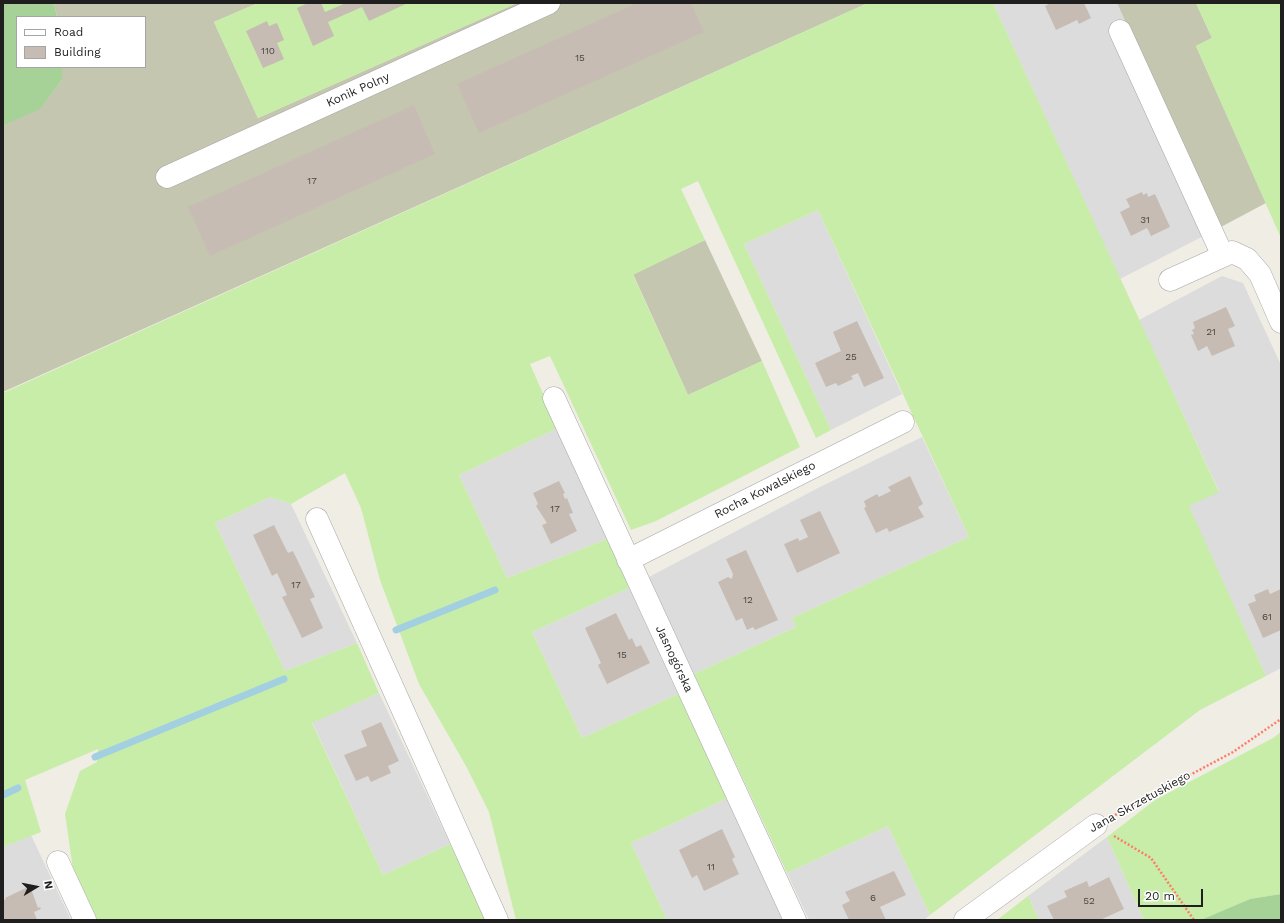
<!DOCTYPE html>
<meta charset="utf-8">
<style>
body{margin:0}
#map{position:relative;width:1284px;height:923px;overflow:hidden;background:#f0ede5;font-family:"Work Sans",sans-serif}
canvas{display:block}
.frame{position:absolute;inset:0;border:4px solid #1f1f1f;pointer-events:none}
.legend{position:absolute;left:16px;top:16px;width:130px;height:52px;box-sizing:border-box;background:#fff;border:1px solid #a5a5a5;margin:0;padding:5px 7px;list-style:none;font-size:12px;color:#1f1f1f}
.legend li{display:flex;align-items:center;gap:8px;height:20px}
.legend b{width:20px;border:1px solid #a5a5a5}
.north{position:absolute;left:16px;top:867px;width:40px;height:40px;-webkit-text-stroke:3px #fff;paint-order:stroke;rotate:80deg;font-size:11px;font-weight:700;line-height:16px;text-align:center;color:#1f1f1f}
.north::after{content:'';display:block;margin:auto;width:14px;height:18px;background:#1f1f1f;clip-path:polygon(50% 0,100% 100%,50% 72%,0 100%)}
.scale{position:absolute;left:1138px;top:889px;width:65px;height:18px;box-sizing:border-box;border:2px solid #1f1f1f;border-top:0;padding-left:5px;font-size:12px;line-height:14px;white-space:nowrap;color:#1f1f1f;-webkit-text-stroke:3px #fff;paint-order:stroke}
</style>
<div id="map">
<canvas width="1284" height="923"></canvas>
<div class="frame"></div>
<ul class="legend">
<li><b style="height:5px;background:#fff"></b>Road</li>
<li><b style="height:11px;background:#c6bcb4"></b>Building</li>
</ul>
<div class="north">N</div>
<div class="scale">20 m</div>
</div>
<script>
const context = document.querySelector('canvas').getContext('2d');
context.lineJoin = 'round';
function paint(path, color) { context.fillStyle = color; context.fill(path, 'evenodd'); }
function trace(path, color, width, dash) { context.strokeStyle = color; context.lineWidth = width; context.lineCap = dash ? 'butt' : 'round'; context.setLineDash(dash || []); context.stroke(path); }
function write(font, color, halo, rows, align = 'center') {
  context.font = font + ' "Work Sans",sans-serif'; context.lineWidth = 3; context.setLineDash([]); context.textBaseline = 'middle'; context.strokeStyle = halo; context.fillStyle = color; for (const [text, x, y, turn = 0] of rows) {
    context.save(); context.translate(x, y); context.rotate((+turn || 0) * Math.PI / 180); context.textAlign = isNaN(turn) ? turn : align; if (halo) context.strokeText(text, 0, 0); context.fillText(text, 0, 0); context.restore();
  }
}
const residential = new Path2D(`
 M993,3H1117L1219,228L1120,279Z
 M818,210L902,394L831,430L744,244Z
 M1222,276L1243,283L1281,365V668L1266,676L1188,506L1219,491L1139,320Z
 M558,428L610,538L507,578L459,475Z
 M922,437L969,537L792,618L796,627L694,674L649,577L820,487Z
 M270,497L291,504L357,643L285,671L215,523Z
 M629,588L678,694L582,738L532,632Z
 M379,693L450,844L383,875L312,722Z
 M728,798L785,920H667L631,843Z
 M888,826L930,915L924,920H809L787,873Z
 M31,835L71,920H3V847Z
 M1107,837L1144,920H1039L1028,896Z`);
const construction = new Path2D(`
 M54,3H258L214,22L258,118L517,3H868L3,392V126L40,108L62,80V67H145V17H57Z
 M1117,3H1196L1212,38L1196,46L1266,203L1219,228Z
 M705,240L762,361L688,395L633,274Z`);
const grass = new Path2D(`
 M258,3H517L258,118L214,22Z
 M868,3H993L1219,492L1189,506L1266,676L1200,710L930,915L888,826L787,873L694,674L796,627L792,618L969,537L818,210L744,244L831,430L816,438L698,181L681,189L705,240L633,275L688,395L762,361L800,447L656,521L631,530L550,356L530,364L558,428L459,475L507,578L610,538L629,588L532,632L582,738L678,694L728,798L631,843L667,920H516L489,812L466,766L419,684L380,580L361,508L345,473L291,504L270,497L215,523L285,671L357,643L379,693L312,723L383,875L450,844L486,920H96L73,869L65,814L80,771L97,762L98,749L25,780L41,832L3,847V393Z
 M1196,3H1281V238L1196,46L1212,38Z
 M1281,732V894L1250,899L1202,920H1144L1107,837L1155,800L1273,738Z
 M1028,896L1039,920H997Z`);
const forest = new Path2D(`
 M3,3H54L57,17H17V67H62V80L40,109L3,126Z
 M1281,894V920H1201L1250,899Z`);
const stream = new Path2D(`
 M396,630L495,590
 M95,757L284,679
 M3,795L18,788`);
const building = new Path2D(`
 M308,3H321L325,12L346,3H408L369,21L362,7L328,22L334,36L313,46L297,8Z
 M637,3H691L704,32L479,133L457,84Z
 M1051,3H1084L1091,18L1079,24L1077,20L1056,30L1045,6Z
 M267,21L269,26L277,23L284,40L277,43L284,59L263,68L246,31Z
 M414,105L435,154L210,256L188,207Z
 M1142,192L1143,195L1147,193L1148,197L1155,194L1170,227L1151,236L1147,228L1131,236L1120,212L1130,207L1126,199Z
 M1226,307L1235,326L1228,329L1235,346L1212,356L1207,346L1198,351L1191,335L1194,334L1192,330L1195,328L1193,322Z
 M857,321L884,378L864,387L858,373L851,376L853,379L838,386L836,383L826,387L815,363L841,351L833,332Z
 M910,476L923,504L918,507L924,517L889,532L887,528L876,533L864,508L866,507L864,501L877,494L879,497L891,491L888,487Z
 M559,481L565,493L563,494L565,499L567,498L573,513L569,514L577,531L551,544L542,525L547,523L536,506L538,504L533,493Z
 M820,511L840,553L797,573L784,544L798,538L799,541L808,537L800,520Z
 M274,525L288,553L293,551L315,597L310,599L323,628L302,638L282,597L287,595L277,573L272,576L253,535Z
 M746,550L778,620L755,630L753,627L747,630L742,618L736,621L718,582L728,577L732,579L733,574L726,559Z
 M1268,589L1270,594L1281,589V630L1263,638L1248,604L1256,601L1254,595Z
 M616,613L629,640L632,638L636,647L641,645L650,663L607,684L598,665L601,663L585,628Z
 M381,722L399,761L388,766L391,773L371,782L368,776L356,781L344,755L367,746L361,731Z
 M722,829L735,857L732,859L739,874L704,891L697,875L692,878L679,850Z
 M894,871L906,895L880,907L886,920H849L842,905L850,901L845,892Z
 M1109,877L1124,909L1100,920H1054L1047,906L1067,897L1064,891L1087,881L1089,887Z
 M30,886L38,908L40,907L41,909L34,912L37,920H3V901L6,899L5,898Z`);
const path = new Path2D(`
 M1115,815L1233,752L1281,719
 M1114,836L1151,858L1194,920`);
const minor = new Path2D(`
 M1120,31L1222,254
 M167,177L549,3
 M1170,280L1232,252L1247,259L1260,274L1281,322
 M554,398L795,920
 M317,519L497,920
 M628,560L903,422
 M58,862L85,920
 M965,920L1096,825`);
const numberNames = [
 ["110",268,51],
 ["15",580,58],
 ["17",312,181],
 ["31",1145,220],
 ["21",1211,332],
 ["25",851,357],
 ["17",555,509],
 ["17",296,585],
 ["12",748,600],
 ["61",1267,617],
 ["15",622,655],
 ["11",711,867],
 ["6",873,898],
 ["52",1089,901]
];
const streetNames = [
 ["Konik Polny",358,90,-24],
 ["Rocha Kowalskiego",765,490,-27],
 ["Jasnogórska",674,659,65],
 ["Jana Skrzetuskiego",1140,802,-29]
];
paint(residential, '#dddcdc');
paint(construction, '#c5c6b0');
paint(grass, '#c7eda8');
paint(forest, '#a6d297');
trace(stream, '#a3d0e1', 7);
paint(building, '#c6bcb4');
trace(minor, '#a6a6a6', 23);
trace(path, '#ff7d67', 2.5, [2, 2]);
trace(minor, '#fff', 22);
write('10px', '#494644', null, numberNames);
write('12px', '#1f1f1f', '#fff', streetNames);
</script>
